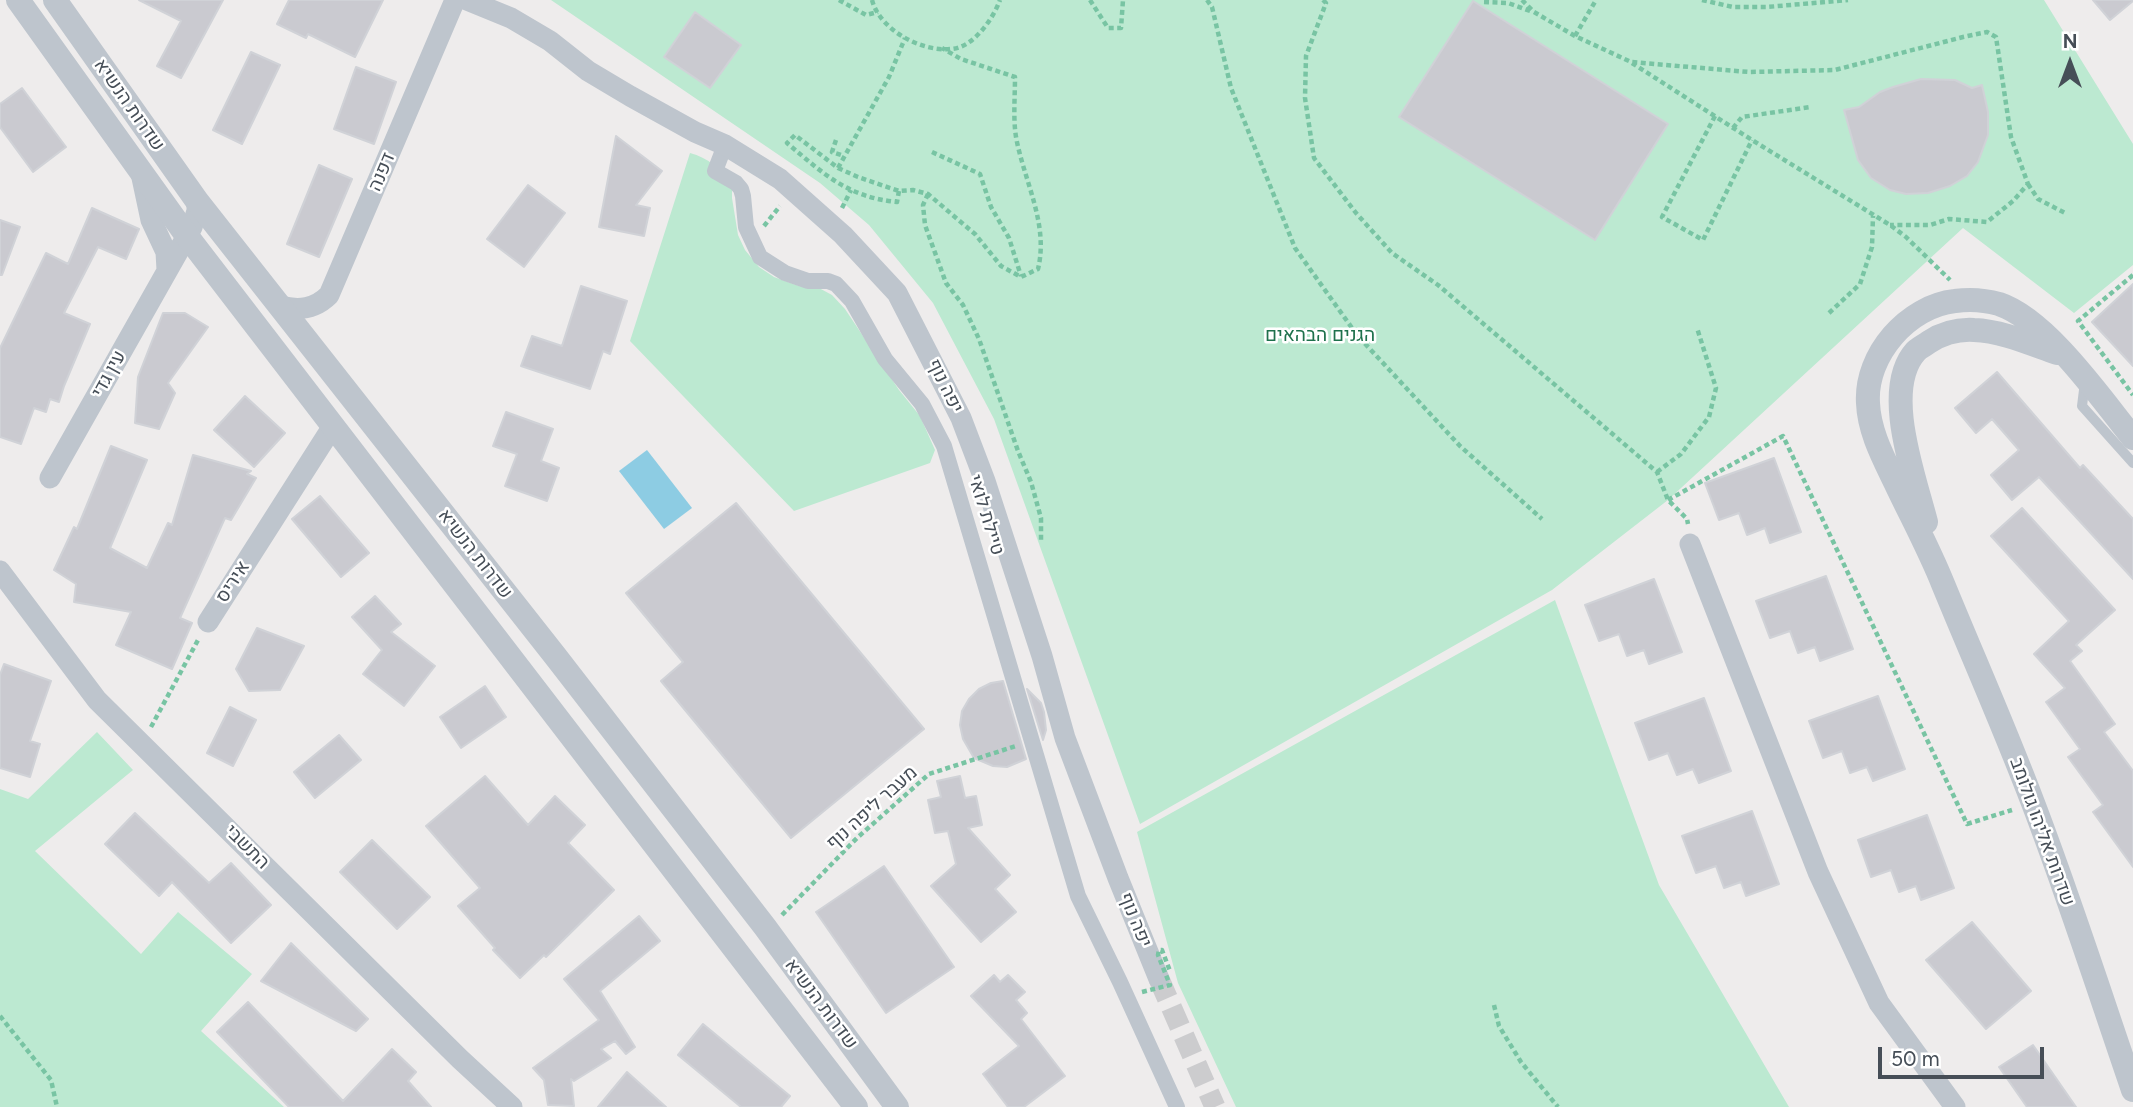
<!DOCTYPE html>
<meta charset="utf-8">
<style>
body{margin:0}
#map{position:relative;width:2133px;height:1107px;overflow:hidden;background:#eeecec;font-family:Figtree,sans-serif}
canvas{display:block}
.north{position:absolute;left:2035px;top:28px;width:70px;height:70px;-webkit-text-stroke:5px #fff;paint-order:stroke;rotate:0deg;font-size:19px;font-weight:700;line-height:28px;text-align:center;color:#464e57}
.north::after{content:'';display:block;margin:auto;width:24px;height:32px;background:#464e57;clip-path:polygon(50% 0,100% 100%,50% 72%,0 100%)}
.scale{position:absolute;left:1878px;top:1047px;width:166px;height:32px;box-sizing:border-box;border:4px solid #464e57;border-top:0;padding-left:9px;font-size:21px;line-height:24px;white-space:nowrap;color:#464e57;-webkit-text-stroke:5px #fff;paint-order:stroke}
</style>
<div id="map">
<canvas width="2133" height="1107"></canvas>
<div class="north">N</div>
<div class="scale">50 m</div>
</div>
<script>
const context = document.querySelector('canvas').getContext('2d');
context.lineJoin = 'round';
function paint(path, color) { context.fillStyle = color; context.fill(path, 'evenodd'); }
function trace(path, color, width, dash) { context.strokeStyle = color; context.lineWidth = width; context.lineCap = dash ? 'butt' : 'round'; context.setLineDash(dash || []); context.stroke(path); }
function write(font, color, halo, rows, align = 'center') {
  context.font = font + ' Figtree,Heebo,sans-serif'; context.lineWidth = 5; context.setLineDash([]); context.textBaseline = 'middle'; context.strokeStyle = halo; context.fillStyle = color; for (const [text, x, y, turn = 0] of rows) {
    context.save(); context.translate(x, y); context.rotate((+turn || 0) * Math.PI / 180); context.textAlign = isNaN(turn) ? turn : align; if (halo) context.strokeText(text, 0, 0); context.fillText(text, 0, 0); context.restore();
  }
}
const green = new Path2D(`
 M551,0H2044L2133,144V265L2074,313L1963,228L1668,500L1552,590L1140,824L994,419L933,303L869,225L820,183Z
 M690,153C708,158 720,168 732,182V198L738,235L745,250L759,267L774,277L799,286L819,288L832,295L845,309L899,390L920,416L935,450L930,463L794,511L630,341Z
 M1555,600L1659,885L1789,1107H1236L1178,983L1137,832Z
 M97,732L133,770L35,851L141,954L178,912L252,974L201,1031L284,1107H0V789L28,799Z`);
const water = new Path2D(`
 M647,450L692,508L664,529L619,471Z`);
const building = new Path2D(`
 M139,0H223L181,78L157,66L181,21Z
 M289,0H383L355,57L308,34L306,38L277,24Z
 M2093,0H2133V1L2110,20Z
 M1473,1L1668,124L1595,240L1399,117Z
 M695,12L741,45L710,88L664,57Z
 M251,52L280,65L242,144L213,130Z
 M356,67L396,82L374,144L334,129Z
 M1921,79L1955,80L1972,88L1982,85L1988,112V135L1978,162L1967,176L1950,186L1928,193L1906,194L1890,190L1871,178L1858,160L1844,110L1859,107L1880,92L1893,87Z
 M22,88L66,147L33,172L0,127V104Z
 M616,136L662,171L636,205L650,208L644,236L599,227Z
 M319,165L352,179L319,257L287,244Z
 M528,185L565,213L524,267L487,239Z
 M92,208L139,229L126,259L98,247L64,313L90,324L64,386L59,402L50,399L46,412L34,408L21,444L0,437V348L46,253L68,264Z
 M0,220L20,227L2,275H0Z
 M2133,284V366L2092,322Z
 M581,286L627,301L610,354L603,351L590,389L521,366L532,336L562,346Z
 M163,313H185L208,327L168,383L175,393L159,429L135,423L138,377Z
 M1997,372L2080,468L2083,465L2133,519V579L2039,477L2012,500L1991,475L2019,450L1992,419L1976,433L1955,408Z
 M245,396L285,433L254,467L214,430Z
 M506,412L553,429L541,461L559,468L547,501L505,486L517,454L493,446Z
 M111,446L147,460L110,548L147,568L168,523L172,525L193,455L251,471L247,474L256,478L231,520L225,518L180,618L192,623L172,669L116,645L131,612L74,602L76,584L54,570L74,527L77,529Z
 M1774,458L1801,532L1770,543L1765,528L1747,535L1739,513L1719,520L1705,483Z
 M320,496L369,553L341,577L292,519Z
 M736,503L924,729L791,838L661,681L683,662L626,593Z
 M2022,508L2115,610L2076,645L2082,651L2070,661L2115,724L2104,732L2133,771V867L2093,812L2103,805L2068,757L2080,749L2046,702L2065,688L2034,654L2069,621L1991,536Z
 M1826,576L1853,649L1820,661L1815,647L1798,653L1790,631L1770,638L1756,601Z
 M1654,579L1682,652L1649,664L1644,650L1627,656L1619,634L1599,641L1585,605Z
 M375,596L401,624L391,632L435,666L404,706L363,674L382,650L352,617Z
 M257,628L304,646L280,690L249,691L236,669Z
 M4,664L51,681L30,741L40,744L30,777L0,768V675Z
 M1003,681L1026,759L1007,767L993,766L974,758L963,739L960,725L962,711L969,699L979,689L991,683Z
 M485,686L506,717L461,748L440,717Z
 M1027,689L1041,703L1044,712L1046,730L1043,740Z
 M1878,696L1905,769L1873,781L1867,767L1850,773L1842,751L1823,758L1809,721Z
 M1704,698L1731,771L1699,783L1693,769L1677,775L1668,753L1649,760L1635,723Z
 M230,707L256,720L233,766L207,753Z
 M339,735L361,760L315,798L294,772Z
 M485,776L528,825L555,796L585,825L568,843L614,890L546,957L544,955L520,978L493,950L495,948L458,906L480,888L426,826Z
 M960,776L965,798L976,796L982,825L968,828L1010,875L995,889L1016,912L981,942L931,886L956,864L948,831L935,833L928,800L941,797L937,781Z
 M1752,811L1779,884L1746,896L1741,882L1724,888L1716,866L1696,873L1682,836Z
 M135,813L209,883L231,863L271,905L231,943L172,882L159,896L105,844Z
 M1927,815L1954,888L1921,900L1916,886L1899,892L1891,870L1871,877L1858,840Z
 M372,840L430,897L397,929L340,872Z
 M884,866L954,967L886,1013L816,912Z
 M639,916L660,941L600,991L635,1047L626,1054L615,1041L601,1049L611,1058L574,1081L571,1079L574,1106L548,1105L544,1080L533,1068L599,1020L564,979Z
 M1972,922L2031,991L1986,1029L1926,960Z
 M291,943L368,1019L356,1031L261,981Z
 M994,975L1000,982L1008,975L1025,992L1016,1000L1027,1013L1021,1019L1065,1076L1024,1107H1008L983,1074L1019,1046L971,996Z
 M248,1002L343,1101L392,1049L416,1072L408,1081L431,1107H289L217,1032Z
 M703,1024L790,1096L781,1107H741L678,1055Z
 M2033,1045L2076,1107H2027L1999,1067Z
 M627,1072L666,1107H598Z`);
const minorTunnel = new Path2D(`
 M1159,979L1215,1107`);
const path = new Path2D(`
 M839,0L866,15L878,12
 M872,0C880,30 921,52 951,49C973,48 993,19 1000,0
 M1090,0L1108,28H1121L1123,0
 M1207,0L1212,7L1231,88L1295,248L1357,335L1460,446L1542,519
 M1323,0L1326,3L1306,56L1305,98L1314,158L1356,213L1392,253L1438,285L1657,472L1668,500L1687,519L1688,524
 M1522,0L1534,12L1575,36L1631,62L1749,72L1835,70L1963,37L1987,32L1996,37L2011,137L2028,184L2013,201L1987,222L1949,219L1930,225H1890
 M1702,0L1733,7H1767L1848,0
 M1484,2L1508,3L1533,12
 M1575,36L1596,0
 M1632,63L1752,140L1890,225L1906,237L1950,280
 M1715,116L1662,217L1703,240L1752,140
 M1733,128L1742,117L1810,107
 M836,140L832,152L844,156
 M932,152L980,174L991,207L1009,238L1021,276
 M838,168L889,77L905,38
 M2028,184L2038,199L2067,214
 M899,191L897,202C847,197 824,174 787,143L795,135L838,168L858,177L899,191L913,190L928,194L975,234L1001,266L1021,277L1038,269C1049,224 1024,181 1016,137C1013,118 1015,97 1015,77L961,59L942,48
 M928,194L923,205L925,225L946,283L963,305L979,339L1018,451L1031,482L1041,518V542
 M842,208L851,190
 M764,226L780,206
 M2133,275L2078,321L2133,395
 M1829,313L1860,284L1872,247L1873,216
 M1657,472L1681,454L1709,417L1716,388L1697,328
 M1668,500L1783,436L1967,824L2012,810
 M151,727L198,640
 M782,915L857,838L929,774L1016,746
 M1494,1005L1499,1026L1521,1062L1558,1107
 M0,1016L51,1080L57,1107`);
const service = new Path2D(`
 M2085,382L2082,406L2133,463`);
const pedestrian = new Path2D(`
 M725,145L715,171L736,183L741,189L743,196L746,227L760,257L785,273L808,281H828L836,284L852,301L885,359L922,404L944,446L1078,896L1120,982L1177,1107`);
const minor = new Path2D(`
 M467,0L511,18L550,41L588,71L630,96L695,132L725,145L780,179L843,235L897,293L961,418L985,481L1042,656L1065,738L1118,878L1159,979
 M141,173L151,220L166,252L167,270
 M280,306C299,311 315,309 329,295L455,0
 M50,478L192,227L197,211V201
 M1690,544L1818,872L1879,1003L1955,1107
 M0,571L97,700L460,1059L512,1107
 M208,622L333,426`);
const tertiary = new Path2D(`
 M18,0L187,236L856,1107
 M55,0L197,201L556,657L765,927L897,1107
 M2133,438C2102,400 2047,320 1999,304C1985,300 1969,299 1955,301C1908,306 1865,355 1868,403C1869,431 1883,457 1895,482C1911,516 1929,549 1943,584C1973,657 2005,729 2033,803C2069,897 2100,994 2133,1090
 M1926,522C1915,478 1881,389 1916,351C1919,348 1925,345 1929,342C1943,333 1957,329 1974,330C2002,331 2031,344 2057,353`);
const pathBridge = new Path2D(`
 M1142,992L1170,985L1158,955L1159,950H1162L1170,971`);
const streetNames = [
 ["שדרות הנשיא",129,105,55],
 ["דפנה",382,172,-67],
 ["עין גדי",109,374,-61],
 ["יפה נוף",945,386,64],
 ["טיילת לואי",986,515,73],
 ["שדרות הנשיא",475,554,52],
 ["איריס",233,582,-57],
 ["מעבר ליפה נוף",872,808,-42],
 ["שדרות אליהו גולומב",2042,832,70],
 ["התשבי",247,847,45],
 ["יפה נוף",1135,920,68],
 ["שדרות הנשיא",821,1004,53]
];
const parkNames = [
 ["הגנים הבהאים",1320,335]
];
paint(green, '#bce9d1');
paint(water, '#8dcce3');
paint(building, '#cacad0');
trace(building, '#d0d2d7', 2);
trace(minorTunnel, '#ccccce', 21, [21, 10]);
trace(path, '#78c4a3', 4.5, [5, 3.5]);
trace(service, '#bec5cd', 10);
trace(pedestrian, '#bec5cd', 16);
trace(minor, '#bec5cd', 21);
trace(tertiary, '#bec5cd', 24);
trace(pathBridge, '#78c4a3', 4.5, [5, 3.5]);
write('19px', '#464e57', '#fff', streetNames);
write('19px', '#1e714c', '#fff', parkNames);
</script>
